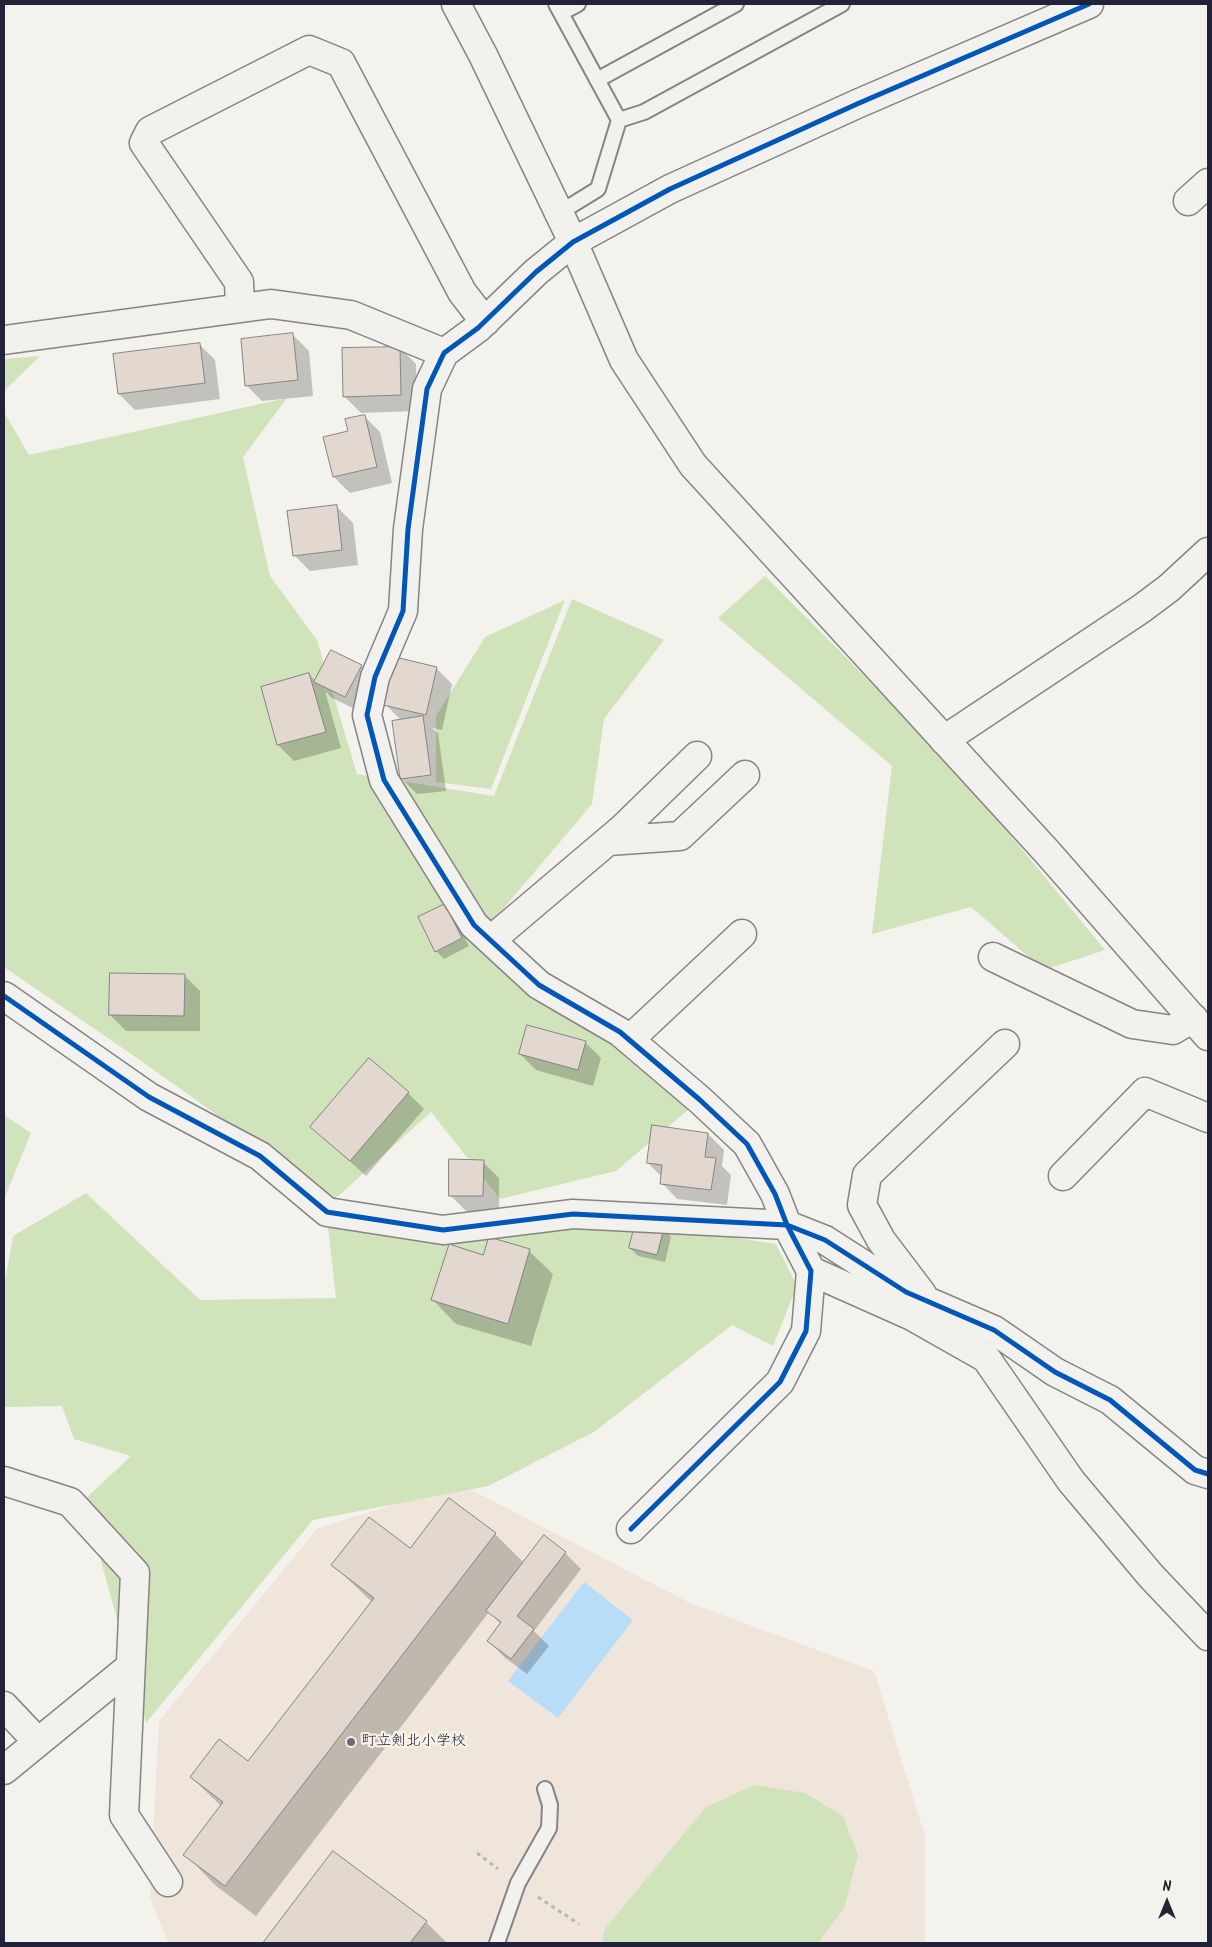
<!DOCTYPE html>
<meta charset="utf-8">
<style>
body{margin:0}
#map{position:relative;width:1212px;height:1947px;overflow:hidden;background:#f4f2ec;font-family:Kalam,sans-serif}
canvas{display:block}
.frame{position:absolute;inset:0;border:5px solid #22223b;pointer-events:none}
.north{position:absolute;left:1142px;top:1877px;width:50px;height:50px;-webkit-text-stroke:4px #f7f3e8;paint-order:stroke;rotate:0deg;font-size:14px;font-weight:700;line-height:20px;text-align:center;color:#22223b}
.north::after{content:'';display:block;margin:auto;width:18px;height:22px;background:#22223b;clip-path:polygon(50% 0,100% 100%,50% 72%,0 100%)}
</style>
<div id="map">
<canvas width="1212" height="1947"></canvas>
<div class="frame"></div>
<div class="north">N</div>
</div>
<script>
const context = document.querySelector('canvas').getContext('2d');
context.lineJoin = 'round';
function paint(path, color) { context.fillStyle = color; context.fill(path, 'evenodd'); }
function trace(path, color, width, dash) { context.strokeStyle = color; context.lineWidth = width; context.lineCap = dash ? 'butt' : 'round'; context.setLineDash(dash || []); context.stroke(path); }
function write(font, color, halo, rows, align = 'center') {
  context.font = font + ' Kalam,"Klee One",sans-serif'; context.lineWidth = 4.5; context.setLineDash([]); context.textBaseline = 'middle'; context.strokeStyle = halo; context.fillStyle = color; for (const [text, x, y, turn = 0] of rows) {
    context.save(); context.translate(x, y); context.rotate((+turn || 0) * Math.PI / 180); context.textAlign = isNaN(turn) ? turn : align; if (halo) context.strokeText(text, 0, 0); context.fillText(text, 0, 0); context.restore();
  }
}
const built = new Path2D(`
 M460,1484L690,1603L874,1671L925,1836V1943H168L150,1897L159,1721L318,1528Z`);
const green = new Path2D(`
 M40,356L4,391V359Z
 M287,398L243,457L270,576L317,640L357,774L494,796L572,599L664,640L604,719L592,804L493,921L530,998L624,1050L688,1110L616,1171L500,1199L431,1112L335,1199L137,1058L4,967V412L29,455Z
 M765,576L951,763L1105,950L1044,970L971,907L872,934L892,766L718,618Z
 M565,600L491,789L436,782V716L485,637Z
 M4,1115L31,1133L4,1199Z
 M86,1193L200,1300L336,1298L328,1227H580L704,1233L776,1244L797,1286L773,1346L732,1325L594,1432L488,1486L313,1520L146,1723L84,1500L131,1456L74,1439L62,1406L4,1407V1287L13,1236Z
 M755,1785L805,1793L843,1816L858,1855L844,1908L818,1943H602L604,1930L706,1807Z`);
const water = new Path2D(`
 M584,1582L633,1620L558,1718L508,1681Z`);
const shadow = new Path2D(`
 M293,335L309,351L313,396L262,401L246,385Z
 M199,344L215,360L220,399L135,410L119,394Z
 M400,348L416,364L417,411L361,413L345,397Z
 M364,416L380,432L392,483L350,493L334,477L349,432Z
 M337,507L353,523L358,565L310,571L294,555Z
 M361,666L377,682L361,712L332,698L325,691L341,748L294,761L278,745L309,674L316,682Z
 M436,668L452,684L442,730L432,728L438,733L446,791L417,794L401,778V720L385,704Z
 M444,905L452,913L469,946L444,959L436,951Z
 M184,975L200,991V1031H126L110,1015Z
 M585,1042L601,1058L593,1086L536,1070L520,1054Z
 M408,1093L424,1109L366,1176L312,1127Z
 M708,1134L724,1150L722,1166L731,1175L727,1205L677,1199L662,1183V1177L648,1163Z
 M483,1162L499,1178V1212L466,1211L450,1195Z
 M664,1229L671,1237L665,1262L638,1256L630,1248Z
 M529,1251L553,1274L531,1346L456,1324L433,1300L484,1256Z
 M495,1534L524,1563L544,1537L565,1553L581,1569L534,1631L549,1646L527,1674L504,1657L489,1641L501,1624L489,1612L256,1916L215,1885L185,1854L221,1806L191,1777L248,1763L372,1602L333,1565Z
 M333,1853L426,1922L447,1943H265Z`);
const building = new Path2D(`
 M293,333L298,380L245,386L241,339Z
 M200,343L205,383L118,394L113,354Z
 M400,347L401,395L343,397L342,348Z
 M365,415L377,467L333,477L323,437L348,431L345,419Z
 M337,505L342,550L293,556L287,511Z
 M331,650L362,665L345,697L314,682Z
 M395,657L437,667L426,715L383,705Z
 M309,673L326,732L277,745L261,687Z
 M423,716L431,775L400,779L392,721Z
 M445,904L462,938L435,952L418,917Z
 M110,973L185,974L184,1016L109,1015Z
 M527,1025L586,1041L578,1070L519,1054Z
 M369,1058L409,1092L350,1161L310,1127Z
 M652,1125L708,1133L705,1157L716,1158L711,1190L660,1184L662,1165L647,1163Z
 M449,1159L484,1160L483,1196H449Z
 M636,1221L664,1228L657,1255L629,1248Z
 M489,1237L530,1249L508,1324L431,1300L449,1244L483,1255Z
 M449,1498L496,1533L225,1886L183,1855L223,1802L190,1777L219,1739L248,1761L374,1598L331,1565L369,1517L410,1548Z
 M544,1535L566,1552L517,1616L534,1629L511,1659L487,1641L501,1622L486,1611Z
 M333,1851L427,1921L410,1943H263Z`);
const path = new Path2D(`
 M477,1853L498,1869
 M538,1897L579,1924`);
const lane = new Path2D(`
 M556,4L619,120L598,189L559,213
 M561,13L578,4
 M597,80L736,4
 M619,120L644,112L842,4
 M497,1943L518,1883L549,1828L550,1805L545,1789`);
const street = new Path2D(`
 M1188,201L1208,183
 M240,308L239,282L144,143L150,131L309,50L341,63L462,292L485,322
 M4,340L271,304L351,315L444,353
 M944,740L1141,609L1169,588L1208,552
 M608,841L680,836L745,775
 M491,940L622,829L697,756
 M993,957L1132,1024L1173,1030L1193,1018
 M4,996L149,1097L260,1156L327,1212L443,1230L573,1214L787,1225L825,1240L906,1292L994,1330L1055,1372L1110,1400L1195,1470L1208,1474
 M629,1040L742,934
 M1063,1176L1145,1092L1208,1118
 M811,1271L912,1316L986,1358L1071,1481L1151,1576L1208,1636
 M922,1294L881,1240L862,1205L867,1175L1005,1044
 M4,1481L70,1502L135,1573L124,1815L168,1882
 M631,1529L780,1382L806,1331L811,1271L787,1225L775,1194L747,1144L700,1100L620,1032L539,985L474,925L384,780L367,715L375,677L403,611L408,529L427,389L444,353L478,328L536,272L573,242L670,189L857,104L1089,4
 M4,1706L38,1742
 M4,1770L130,1667`);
const secondary = new Path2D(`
 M456,4L483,55L573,242L624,360L693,465L1048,853L1208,1036`);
const cycleway = new Path2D(`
 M4,996L149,1097L260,1156L327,1212L443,1230L573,1214L787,1225L825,1240L906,1292L994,1330L1055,1372L1110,1400L1195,1470L1208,1474
 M631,1529L780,1382L806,1331L811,1271L787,1225L775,1194L747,1144L700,1100L620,1032L539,985L474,925L384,780L367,715L375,677L403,611L408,529L427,389L444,353L478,328L536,272L573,242L670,189L857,104L1089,4`);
const markers = [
 [351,1742,5,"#6c6b79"]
];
const poiNames = [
 ["町立剣北小学校",361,1742]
];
paint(built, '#f0e5db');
paint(green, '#d0e3ba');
paint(water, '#b8ddf9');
paint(shadow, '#0003');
paint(building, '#e2d8cf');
trace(building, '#858486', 1);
trace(lane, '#858486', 18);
trace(street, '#858486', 31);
trace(secondary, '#858486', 31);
trace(path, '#b8b6b6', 3, [4, 4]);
trace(lane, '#f2f1ed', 14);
trace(street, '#f2f1ed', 28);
trace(secondary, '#f2f1ed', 28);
trace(cycleway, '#0057b8', 5);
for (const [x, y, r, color] of markers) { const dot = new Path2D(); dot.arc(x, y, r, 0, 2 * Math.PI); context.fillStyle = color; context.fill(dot); trace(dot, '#f7f3e8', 2); }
write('15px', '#22223b', '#f7f3e8', poiNames, 'left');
</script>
